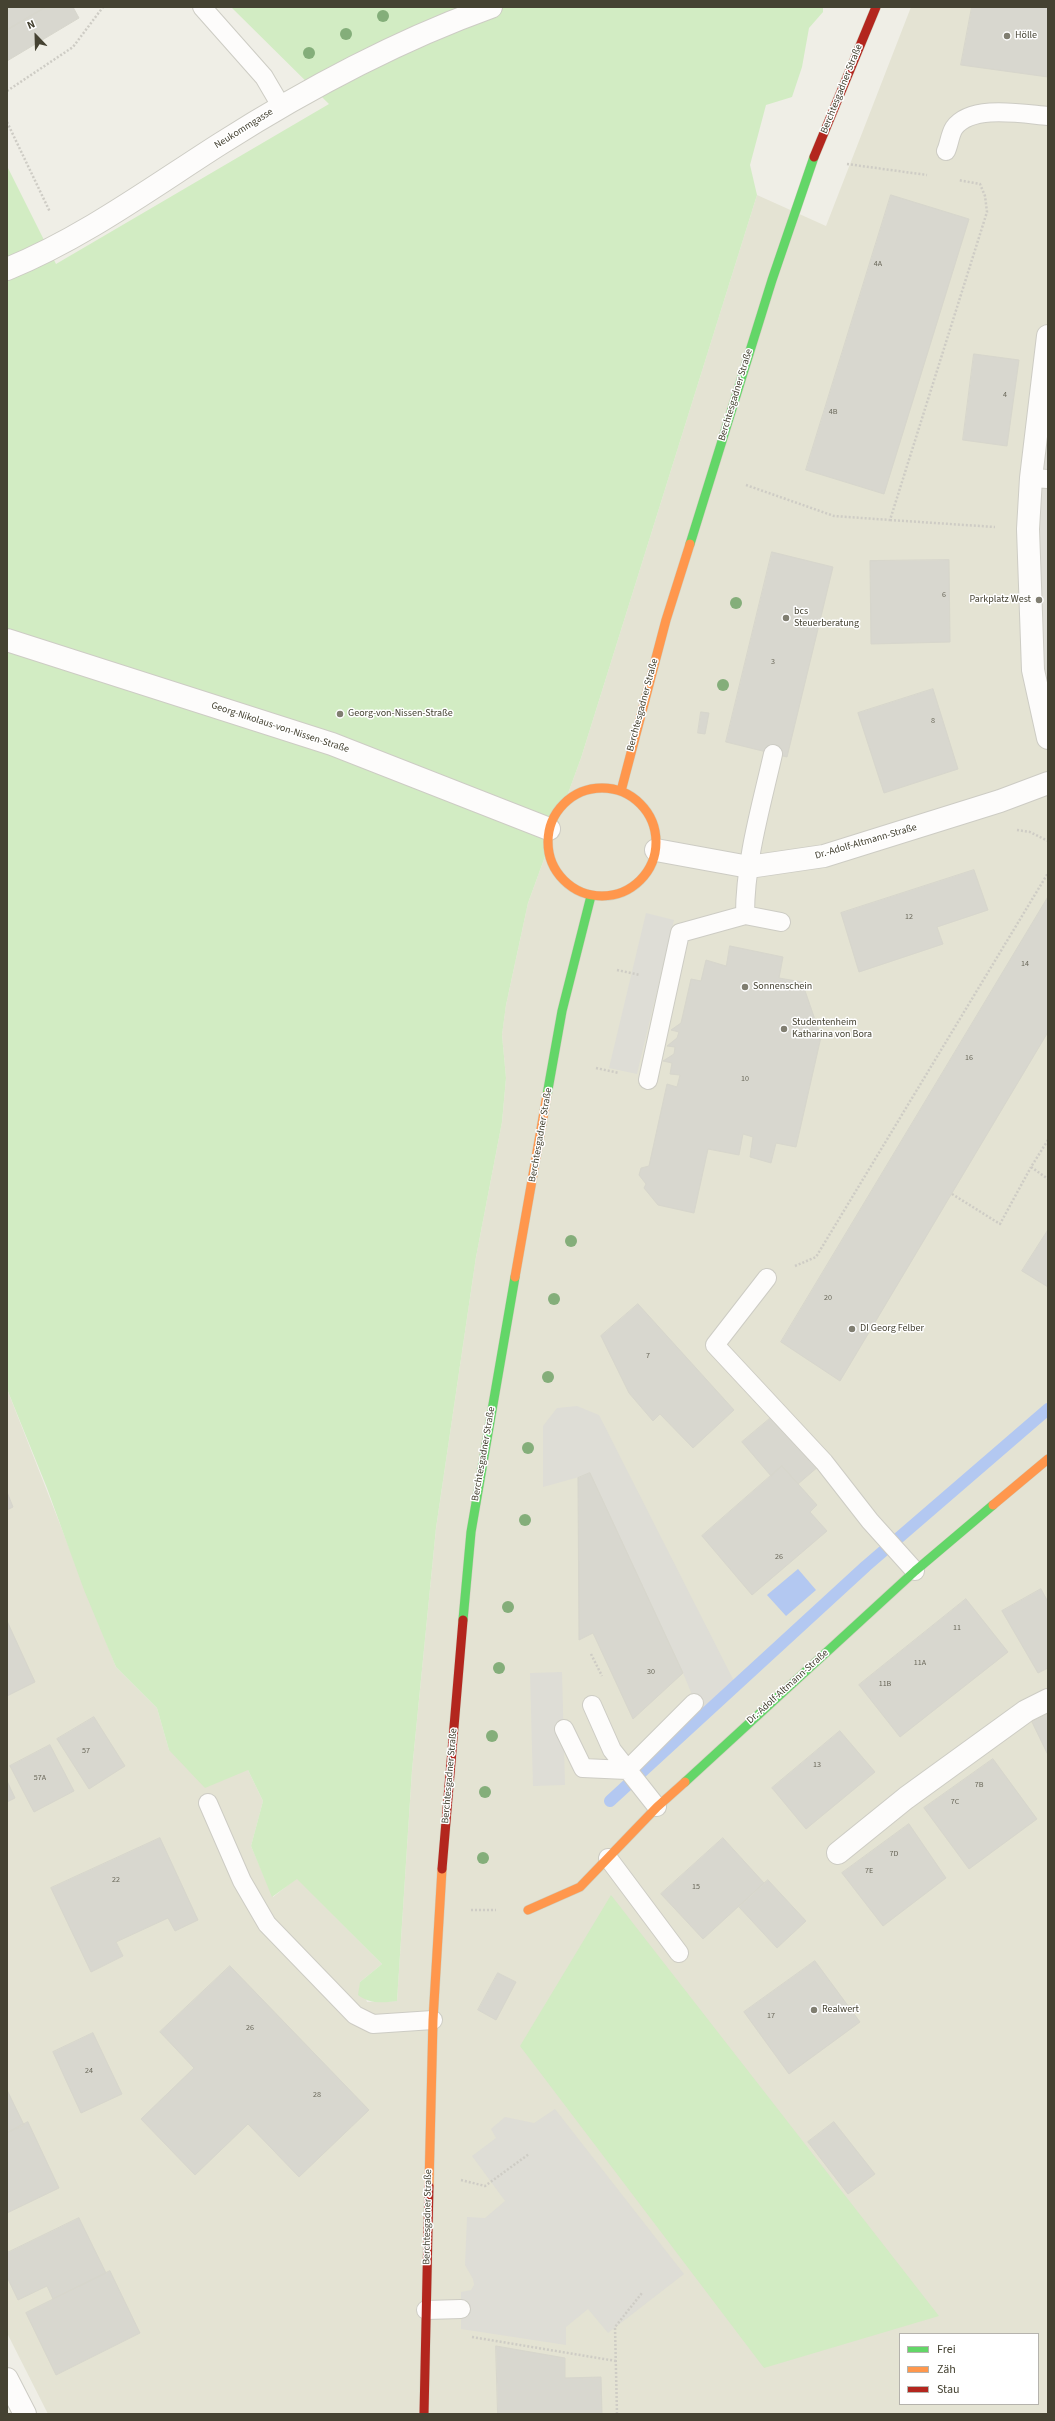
<!DOCTYPE html>
<meta charset="utf-8">
<style>
body{margin:0}
#map{position:relative;width:1055px;height:2421px;overflow:hidden;background:#efeee6;font-family:"Source Sans 3",sans-serif}
canvas{display:block}
.frame{position:absolute;inset:0;border:8px solid #454232;pointer-events:none}
.legend{position:absolute;left:899px;top:2333px;width:140px;height:72px;box-sizing:border-box;background:#fff;border:1px solid #b5b3ad;margin:0;padding:5px 7px;list-style:none;font-size:12px;color:#454232}
.legend li{display:flex;align-items:center;gap:8px;height:20px}
.legend b{width:20px;border:1px solid #b5b3ad}
.north{position:absolute;left:16px;top:16px;width:40px;height:40px;-webkit-text-stroke:3px #fff;paint-order:stroke;rotate:337deg;font-size:11px;font-weight:700;line-height:16px;text-align:center;color:#454232}
.north::after{content:'';display:block;margin:auto;width:14px;height:18px;background:#454232;clip-path:polygon(50% 0,100% 100%,50% 72%,0 100%)}
</style>
<div id="map">
<canvas width="1055" height="2421"></canvas>
<div class="frame"></div>
<ul class="legend">
<li><b style="height:5px;background:#63d668"></b>Frei</li>
<li><b style="height:5px;background:#ff974d"></b>Zäh</li>
<li><b style="height:5px;background:#b3261e"></b>Stau</li>
</ul>
<div class="north">N</div>
</div>
<script>
const context = document.querySelector('canvas').getContext('2d');
context.lineJoin = 'round';
function paint(path, color) { context.fillStyle = color; context.fill(path, 'evenodd'); }
function trace(path, color, width, dash) { context.strokeStyle = color; context.lineWidth = width; context.lineCap = dash ? 'butt' : 'round'; context.setLineDash(dash || []); context.stroke(path); }
function write(font, color, halo, rows, align = 'center') {
  context.font = font + ' "Source Sans 3",sans-serif'; context.lineWidth = 3; context.setLineDash([]); context.textBaseline = 'middle'; context.strokeStyle = halo; context.fillStyle = color; for (const [text, x, y, turn = 0] of rows) {
    context.save(); context.translate(x, y); context.rotate((+turn || 0) * Math.PI / 180); context.textAlign = isNaN(turn) ? turn : align; if (halo) context.strokeText(text, 0, 0); context.fillText(text, 0, 0); context.restore();
  }
}
const residential = new Path2D(`
 M911,7H1048V2414H48L7,2333V1389L116,1667L157,1708L169,1750L248,1770L263,1801L251,1846L273,1897L297,1878L382,1964L360,1982L367,2002L397,2001L412,1770L436,1528L476,1257L502,1122L506,1078L502,1035L506,1005L528,903L581,758L757,195L826,226ZM900,2334H1038V2404H900Z`);
const green = new Path2D(`
 M231,7H823V12L809,28L802,67L792,97L766,105L750,165L757,195L581,758L528,903L506,1005L502,1035L506,1078L502,1122L476,1257L436,1528L412,1770L397,2001C381,2003 370,2004 358,1995L360,1982L382,1964L297,1879L272,1897L251,1846L263,1801L248,1770L205,1788L169,1750L157,1708L116,1667L84,1590L47,1488L7,1389V166L56,264L329,104Z
 M611,1895L939,2316L764,2368L520,2046Z`);
const parking = new Path2D(`
 M1048,388V738L1028,529Z
 M646,913L674,920L637,1074L609,1068Z
 M577,1406L599,1415L735,1683L700,1714L683,1673L590,1474L543,1487V1426L557,1408Z
 M562,1672L565,1785L533,1786L530,1673Z
 M555,2109L684,2274L608,2333L588,2309L566,2327V2345L461,2329V2292L471,2290L474,2285L473,2279L465,2265L467,2217L485,2218L505,2201L472,2156L496,2138L491,2129L505,2117L534,2123Z`);
const water = new Path2D(`
 M798,1569L816,1590L786,1616L767,1595Z`);
const stream = new Path2D(`
 M610,1801L866,1566L1048,1409`);
const building = new Path2D(`
 M7,7H46L7,30Z
 M46,7H73L79,18L7,61V30Z
 M972,7H1048V77L961,65Z
 M891,195L969,219L884,494L806,470Z
 M974,354L1019,360L1007,446L963,440Z
 M772,552L833,567L787,757L726,742Z
 M949,560L950,642L871,644L870,561Z
 M933,689L958,769L884,793L858,713Z
 M701,712L709,713L705,734L698,733Z
 M974,870L988,910L937,927L943,944L859,972L841,913Z
 M1048,897V1032L840,1381L781,1342Z
 M730,946L783,957L779,978L802,982L821,1037L796,1147L776,1143L771,1163L750,1157L753,1137L743,1134L739,1155L708,1149L694,1213L658,1205L644,1188L646,1184L639,1175L641,1168L649,1166L667,1084L677,1087L680,1075L670,1074L672,1063L663,1061L674,1054L675,1047L667,1046L677,1038L679,1032L671,1030L681,1023L691,979L701,981L706,960L726,966Z
 M1048,1230V1287L1022,1271Z
 M638,1304L734,1410L693,1448L660,1414L653,1421L629,1393L601,1336Z
 M773,1416L819,1466L798,1484L782,1466L771,1476L742,1442Z
 M782,1466L817,1505L810,1512L827,1531L752,1595L702,1536Z
 M590,1473L683,1673L633,1719L593,1633L579,1640L578,1478Z
 M7,1492L13,1507L7,1510Z
 M1041,1589L1048,1602V1668L1038,1673L1002,1611Z
 M966,1599L1008,1652L900,1737L859,1685Z
 M7,1621L35,1682L7,1696Z
 M1048,1714V1755L1032,1722Z
 M94,1717L125,1766L89,1789L57,1739Z
 M840,1731L875,1772L806,1829L772,1788Z
 M50,1745L74,1791L34,1812L10,1766Z
 M993,1759L1037,1819L969,1869L924,1808Z
 M7,1781L15,1798L7,1802Z
 M909,1824L946,1878L883,1926L842,1873Z
 M160,1838L198,1920L175,1931L168,1918L116,1942L123,1956L91,1972L51,1888Z
 M723,1838L764,1883L703,1939L661,1894Z
 M768,1880L806,1921L777,1948L739,1907Z
 M815,1961L860,2022L789,2074L744,2012Z
 M230,1966L369,2110L299,2177L248,2124L195,2175L141,2119L194,2068L160,2032Z
 M498,1973L516,1982L496,2020L478,2010Z
 M93,2033L122,2094L81,2113L53,2052Z
 M7,2090L24,2125L7,2133Z
 M28,2122L59,2188L7,2213V2133Z
 M834,2122L875,2174L848,2194L808,2142Z
 M79,2218L106,2273L53,2299L47,2286L18,2300L7,2277V2253Z
 M110,2271L140,2333L56,2375L26,2313Z
 M496,2346L565,2358V2378L601,2377L602,2414H498Z`);
const path = new Path2D(`
 M7,91L73,47L103,7
 M7,122L50,212
 M847,164L927,175
 M746,485L834,516L890,520L987,212L985,196L980,184L958,180
 M890,520L995,527
 M1017,830L1030,832L1048,841
 M617,970L640,975
 M596,1068L619,1073
 M1048,1140L1031,1167L1048,1179
 M952,1194L1000,1224L1031,1167
 M795,1266L816,1257L1048,873
 M591,1654L602,1676
 M471,1910H496
 M461,2180L485,2186L529,2154
 M472,2337L616,2361
 M617,2414L615,2327L642,2293`);
const lane = new Path2D(`
 M202,7L264,77L281,106
 M946,151C949,145 950,134 954,128C971,104 1023,114 1048,116
 M1031,478L1048,479
 M745,915C745,861 761,807 773,754
 M648,1080L680,933L745,915L781,922
 M767,1278L715,1345L824,1462L870,1521L915,1571
 M592,1705L612,1750L657,1807
 M564,1729L583,1768L627,1770L694,1703
 M208,1803L242,1881L267,1924L355,2015L373,2024L433,2020
 M608,1858L679,1953
 M426,2310L461,2309`);
const street = new Path2D(`
 M7,269C83,238 151,188 220,144C302,92 399,40 491,7
 M1048,336L1031,478L1028,529L1033,670L1048,738
 M7,640L332,744L549,829
 M656,850L749,867L824,856L1000,801L1048,783
 M838,1853L906,1798L1026,1711L1048,1700
 M7,2379L25,2414`);
const fast = new Path2D(`
 M690,544L772,280L814,157
 M547,1095L562,1011L591,896
 M463,1620L471,1532L515,1277
 M685,1782L915,1571L993,1505`);
const slow = new Path2D(`
 M548 842a54 54 0 1 1 108 0a54 54 0 1 1-108 0Z
 M621,791L666,620L690,544
 M515,1277L547,1095
 M993,1505L1048,1459
 M528,1910L580,1887L657,1807L685,1782
 M429,2186L433,2020L442,1869`);
const jam = new Path2D(`
 M814,157L876,7
 M442,1869L463,1620
 M424,2414L429,2186`);
const trees = [
 [383,16],
 [346,34],
 [309,53],
 [736,603],
 [723,685],
 [571,1241],
 [554,1299],
 [548,1377],
 [528,1448],
 [525,1520],
 [508,1607],
 [499,1668],
 [492,1736],
 [485,1792],
 [483,1858]
];
const markers = [
 [1007,36,4,"#807e71"],
 [1039,600,4,"#807e71"],
 [786,618,4,"#807e71"],
 [340,714,4,"#807e71"],
 [745,987,4,"#807e71"],
 [784,1029,4,"#807e71"],
 [852,1329,4,"#807e71"],
 [814,2010,4,"#807e71"]
];
const numberNames = [
 ["4A",878,264],
 ["4",1005,395],
 ["4B",833,412],
 ["6",944,595],
 ["3",773,662],
 ["8",933,721],
 ["12",909,917],
 ["14",1025,964],
 ["16",969,1058],
 ["10",745,1079],
 ["20",828,1298],
 ["7",648,1356],
 ["26",779,1557],
 ["11",957,1628],
 ["11A",920,1663],
 ["30",651,1672],
 ["11B",885,1684],
 ["57",86,1751],
 ["13",817,1765],
 ["57A",40,1778],
 ["7B",979,1785],
 ["7C",955,1802],
 ["7D",894,1854],
 ["7E",869,1871],
 ["22",116,1880],
 ["15",696,1887],
 ["17",771,2016],
 ["26",250,2028],
 ["24",89,2071],
 ["28",317,2095]
];
const poiNames = [
 ["Hölle",1015,36],
 ["Parkplatz West",1031,600,"right"],
 ["bcs",794,612],
 ["Steuerberatung",794,624],
 ["Georg-von-Nissen-Straße",348,714],
 ["Sonnenschein",753,987],
 ["Studentenheim",792,1023],
 ["Katharina von Bora",792,1035],
 ["DI Georg Felber",860,1329],
 ["Realwert",822,2010]
];
const streetNames = [
 ["Berchtesgadner Straße",842,89,-68],
 ["Neukommgasse",244,129,-32],
 ["Berchtesgadner Straße",736,395,-73],
 ["Berchtesgadner Straße",643,705,-75],
 ["Georg-Nikolaus-von-Nissen-Straße",280,728,18],
 ["Dr.-Adolf-Altmann-Straße",866,842,-16],
 ["Berchtesgadner Straße",541,1135,-80],
 ["Berchtesgadner Straße",484,1454,-80],
 ["Dr.-Adolf-Altmann-Straße",788,1687,-42],
 ["Berchtesgadner Straße",450,1776,-85],
 ["Berchtesgadner Straße",428,2217,-89]
];
paint(residential, '#e4e3d3');
paint(green, '#d2ecc3');
paint(parking, '#deddd6');
paint(water, '#b3c8f1');
trace(stream, '#b3c8f1', 12);
paint(building, '#d8d7cf');
trace(building, '#d7d6cc', 1);
trace(lane, '#cdccc4', 20);
trace(street, '#cdccc4', 24);
trace(fast, '#d0cfbe', 10);
trace(slow, '#d0cfbe', 10);
trace(jam, '#d0cfbe', 10);
trace(path, '#ceccc5', 2.5, [2, 2]);
trace(lane, '#fdfcfb', 18);
trace(street, '#fdfcfb', 22);
trace(fast, '#63d668', 9);
trace(slow, '#ff974d', 9);
trace(jam, '#b3261e', 9);
context.fillStyle = '#84ae7a';
for (const [x, y] of trees) { context.beginPath(); context.arc(x, y, 6, 0, 2 * Math.PI); context.fill(); }
for (const [x, y, r, color] of markers) { const dot = new Path2D(); dot.arc(x, y, r, 0, 2 * Math.PI); context.fillStyle = color; context.fill(dot); trace(dot, '#fff', 1.5); }
write('8px', '#6a685a', null, numberNames);
write('10px', '#454232', '#fff', poiNames, 'left');
write('10px', '#454232', '#fff', streetNames);
</script>
